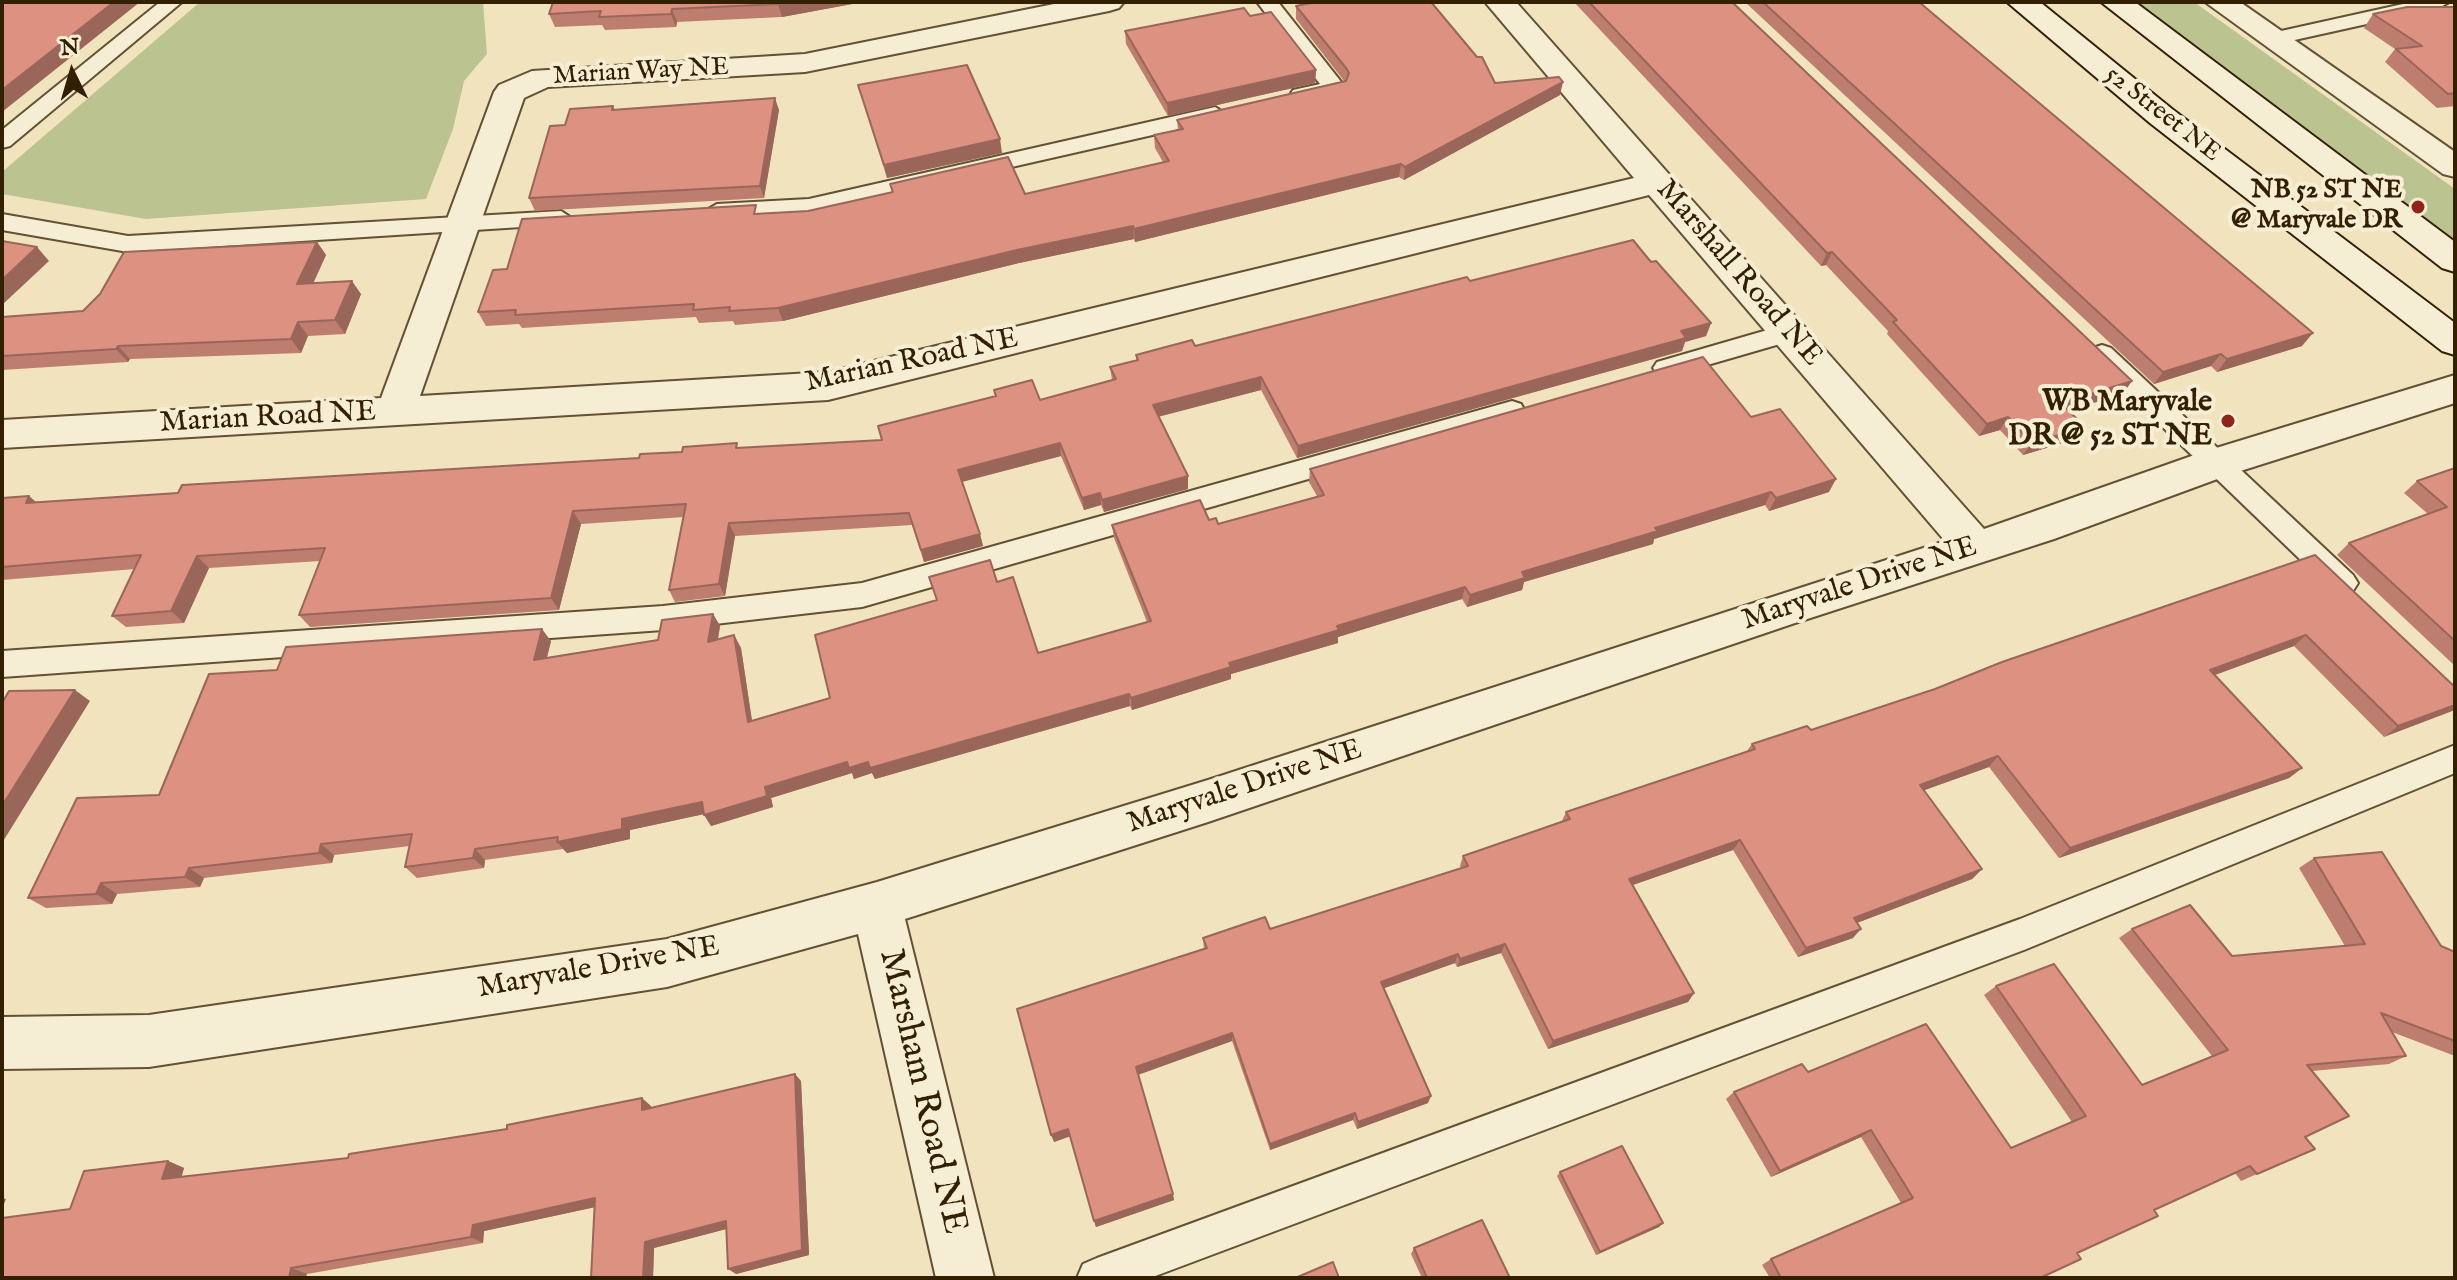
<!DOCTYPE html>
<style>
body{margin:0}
#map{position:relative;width:2457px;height:1280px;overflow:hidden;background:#f1e3be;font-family:"IM FELL English",serif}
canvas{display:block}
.frame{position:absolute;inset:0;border:4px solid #332003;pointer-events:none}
.north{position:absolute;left:32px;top:32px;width:80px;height:80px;-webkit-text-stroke:6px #f6edd5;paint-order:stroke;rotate:355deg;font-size:22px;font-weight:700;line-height:32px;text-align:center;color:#332003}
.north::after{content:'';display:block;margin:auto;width:28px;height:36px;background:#332003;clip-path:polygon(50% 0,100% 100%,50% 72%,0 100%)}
</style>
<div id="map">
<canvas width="2457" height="1280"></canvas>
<div class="frame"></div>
<div class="north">N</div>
</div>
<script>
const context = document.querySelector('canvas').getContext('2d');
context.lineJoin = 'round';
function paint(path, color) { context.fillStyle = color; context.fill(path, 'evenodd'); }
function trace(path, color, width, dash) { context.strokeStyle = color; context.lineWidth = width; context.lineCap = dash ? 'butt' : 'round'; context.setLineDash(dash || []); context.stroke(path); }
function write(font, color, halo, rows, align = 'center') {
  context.font = font + ' "IM FELL English",serif'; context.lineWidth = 8; context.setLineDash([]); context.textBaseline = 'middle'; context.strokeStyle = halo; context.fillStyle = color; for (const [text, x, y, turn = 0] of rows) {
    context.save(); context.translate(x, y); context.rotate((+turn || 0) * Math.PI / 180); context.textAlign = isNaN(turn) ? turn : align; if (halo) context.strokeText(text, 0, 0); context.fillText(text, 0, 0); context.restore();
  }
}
const green = new Path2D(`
 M200,2H483L487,54L464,81L453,129L426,199L146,219L2,194V172Z
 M2129,2H2194L2455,189V243Z`);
const lane = new Path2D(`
 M160,2H182L10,146L2,148V130Z
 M1257,2H1278L1342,83L1345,88L1342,93L1301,101L1293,100L1290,95L1293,90L1320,84Z
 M2412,2H2449L2439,8L2272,45L2262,39L2272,33Z
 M1215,107L1226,114L1223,119L809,213L717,218L705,211L717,204L809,199Z
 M561,211L573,219L569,224L128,252L2,230V214L128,236Z
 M1788,324L1797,327L1801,333L1797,339L1666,377L1657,374L1653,368L1657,362Z
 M2102,345L2111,348L2353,575L2358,583L2353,591L2343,595L2333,591L2093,360L2089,354L2093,348Z
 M1512,401L1521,404L1525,411L1521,418L862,607L663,630L2,677V651L663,606L862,583Z
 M2455,745V773L2024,950L1150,1278H1077L1083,1264L1097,1258L2020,919Z`);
const street = new Path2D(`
 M1064,2H1124L1119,8L1109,11L805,72L548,87L524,98L420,396L828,372L1634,178L1485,2H1516L1984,529L2203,452L2455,375V403L2231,474L2054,539L1795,623L1208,822L905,919L994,1278H936L858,934L667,987L149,1067L2,1069V1017L149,1015L667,939L877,882L1208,780L1945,541L1649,195L828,400L2,448V420L381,398L494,92L499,85L532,71L805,54Z
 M2205,2H2240L2455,152V177L2443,174Z`);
const secondary = new Path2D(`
 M2007,2H2040L2172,109L2455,323V355L2442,351L2150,123Z
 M2101,2H2135L2455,242V272L2442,268Z`);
const wall = new Path2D(`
 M553,2H863L782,17L677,22L676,27L605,30L602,25L555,27L549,14Z
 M1574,2H1732L2123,394L2069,410L2085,427L2076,439L2023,455L2000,430L1979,436L1887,334L1888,331L1826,265L1821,266Z
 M1745,2H1919L2302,346L2217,372L2211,366L2154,384Z
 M1296,6L1495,83L1560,95L1404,180L1399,177L1135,242L1134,239L1019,263L783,321L735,325L733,321L699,323L696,317L522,328L519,324L486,326L478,312L759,214L808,211L892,192L890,184L1025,194L1163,162L1155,148L1154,135L1178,130L1177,120L1344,81L1296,19Z
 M2455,7V106L2437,108L2385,62L2395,49L2364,28L2373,14Z
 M1125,31L1316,70L1315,83L1168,116L1126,44Z
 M858,85L1002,153L887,178Z
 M613,106L615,110H779L764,198L535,211L529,198L565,125Z
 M317,242L326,255L313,283L361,294L345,334L308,336L301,353L130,359L128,362L2,370V317L83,311Z
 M1651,262L1711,323L1706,336L1685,342L1682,351L1297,458L1261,390L1159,416L1188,476V489L1104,512L1101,505L1084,510L1061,456L962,482L980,534L983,546L924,562L912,525L735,536L725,596L675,602L669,590L684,517L581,524L559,610L310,627L299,615L320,561L209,568L184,623L126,627L112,616L135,569L2,580V498L29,496L36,502L178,493L639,458L739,448L882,440L995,396L994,390L1040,400L1112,380L1110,367L1136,360V355L1195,346L1470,281Z
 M1751,417L1829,492L1769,511L1765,505L1654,539L1653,544L1524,582L1522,590L1467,607L1462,599L1338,637V643L1231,674V679L1132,710L1130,706L875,779L872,773L854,779L852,773L771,798L773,807L711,826L704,814L630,830V839L567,853L563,849L485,860L484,868L417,878L405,867L410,846L334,855L332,863L204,878L200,887L117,894L112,904L46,908L28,898L159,795L277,670L551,641L547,658L658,640L713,614L720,626L718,640L734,635L741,648L752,721L830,698L936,600L997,582L1038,653L1147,622L1114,538L1112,525L1209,520L1218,524L1317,496L1309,482L1310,469Z
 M2455,468V666L2337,555L2349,543L2428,514L2404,493L2417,481Z
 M2315,555L2455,687L2384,737L2294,646L2215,675L2302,768L2289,778L2059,858L1989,767L1924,790L1982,869L1972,879L1857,923L1853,938L1798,957L1733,850L1633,885L1694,993L1688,1002L1548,1049L1501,953L1457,967L1455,963L1384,988L1428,1103L1357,1129L1353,1120L1270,1150L1232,1041L1138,1075L1174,1200L1096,1227L1070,1136L1054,1142L1204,949L1203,938L1270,929L1461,868L1460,866L1463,856L1562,821L1566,812L1747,751L1752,744L1811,730L1935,689Z
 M2314,858L2441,946L2455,952V1056L2392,1032L2406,1056L2389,1064L2312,1071L2305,1137L2257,1174L2241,1181L2235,1173L2154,1210L2077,1253L2040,1278H1770L1762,1265L1771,1259L1901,1203L1861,1137L1771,1177L1726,1099L1734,1092L1808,1072L2011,1148L2072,1122L1984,995L1996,986L2142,1085L2212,1056L2119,938L2132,929L2232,956L2345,946L2299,868Z
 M801,1081L809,1255L736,1274L726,1229L654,1248L653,1278H591L595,1207L484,1231L483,1243L307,1274L305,1278H2L70,1209L168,1161L184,1168L181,1177L348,1158L651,1106V1108Z
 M1560,1172L1663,1223L1659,1227L1596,1255L1557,1176Z
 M1414,1248L1510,1278H1422L1411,1254Z`);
const shadedWall = new Path2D(`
 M114,2H140L2,112V90Z
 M787,2H863L782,17L778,4Z
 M672,9L677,22L676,27L671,14Z
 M1316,70L1315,83L1168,116L1167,103Z
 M1563,82L1560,95L1404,180L1405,167Z
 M775,98L779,110L764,198L760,186Z
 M1000,139L1002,153L887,178L884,165Z
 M1401,164L1399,177L1135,242L1134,229Z
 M1133,226L1134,239L1019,263L783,321L778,308L1017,250Z
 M317,242L326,255L307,297L297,284Z
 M37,247L49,261L2,305V280Z
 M1832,252L1826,265L1821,266L1827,253Z
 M352,281L361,294L345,334L335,320Z
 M298,322L308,336L301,353L291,339Z
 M1711,323L1706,336L1685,342L1682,351L1297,458L1298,446Z
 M2313,333L2302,346L2217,372L2227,359Z
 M118,346L130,359L128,362L116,349Z
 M2221,354L2211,366L2154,384L2163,372Z
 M1261,377V390L1154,418L1153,405Z
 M2132,381L2123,394L2053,415L2061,403Z
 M2008,417L2000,430L1979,436L1987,424Z
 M2085,427L2076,439L2023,455L2032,443Z
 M1060,443L1061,456L961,482L958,470Z
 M1188,476V489L1104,512L1102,500Z
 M1836,479L1829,492L1769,511L1776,498Z
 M1771,492L1765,505L1654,539L1653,544L1524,582L1522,590L1467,607L1470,595L1522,572L1655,528Z
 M1100,493L1101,505L1084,510L1082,498Z
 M29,496L43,509L26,503Z
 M573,511L581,524L559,610L551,598Z
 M729,523L735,536L725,596L719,584Z
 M980,534L983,546L924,562L921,550Z
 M197,556L209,568L184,623L171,611Z
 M1465,587L1462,599L1338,637V643L1231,674V679L1132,710L1131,698L1337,626Z
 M713,614L720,626L715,654L708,642Z
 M542,629L551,641L543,672L534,660Z
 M734,635L741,648L754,734L748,722Z
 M2306,635L2294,646L2198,681L2210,670Z
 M75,690L90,701L2,843V806Z
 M1129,694L1130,706L875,779L872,773L854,779L852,773L771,798L773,807L711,826L704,815L765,787L847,762H868Z
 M2455,705V710L2384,737L2398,726Z
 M1998,756L1989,767L1911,795L1920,785Z
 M2302,768L2289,778L2059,858L2070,848Z
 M702,802L709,813L630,830V839L567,853L557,842L622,819Z
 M1740,840L1733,850L1624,888L1629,879Z
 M321,844L334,855L332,863L319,853Z
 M475,849L485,860L484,868L473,858Z
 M189,868L204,878L200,887L185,877Z
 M1982,869L1972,879L1846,927L1854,918Z
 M101,883L117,894L112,904L96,894Z
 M1861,929L1853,938L1798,957L1806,948Z
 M1505,944L1501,953L1457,967L1460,959Z
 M1458,954L1455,963L1379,990L1381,982Z
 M1694,993L1688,1002L1548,1049L1553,1041Z
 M1232,1033V1041L1137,1075L1136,1067Z
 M795,1074L801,1081L809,1255L736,1274L728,1269Z
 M1431,1096L1428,1103L1357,1129L1358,1122Z
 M642,1098L651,1106V1118L642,1110Z
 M1355,1113L1353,1120L1270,1150V1144Z
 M1068,1129L1071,1136L1054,1142L1051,1135Z
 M1871,1130L1861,1137L1771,1177L1780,1171Z
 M168,1161L184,1168L179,1186L162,1179Z
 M1173,1194L1174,1200L1096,1227L1094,1221Z
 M2,1198L6,1199L2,1209Z
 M595,1198L605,1205L484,1231L483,1243L471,1237L473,1225Z
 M726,1221L734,1227L654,1248L653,1278H643L645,1242Z
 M1663,1223L1659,1227L1596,1255L1600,1252Z
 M291,1268L307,1274L305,1278H289Z`);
const building = new Path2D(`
 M2,2H114L2,90Z
 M553,2H787L778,4L672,9L671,14L599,17L601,11L549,14Z
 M1316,2H1431L1477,57H1482L1495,83L1559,77L1563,82L1405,167L1401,164L1134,229L1133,226L1017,250L778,308L729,311L730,307L693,310L694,304L515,315L516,310L478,312L493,270L507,269L522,219L756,205L754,214L808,211L893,192L890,184L1008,157L1025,194L1169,161L1154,135L1183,129L1177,120L1346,81L1349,73L1346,68L1296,6Z
 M1589,2H1732L2132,381L2061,403L2085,427L2032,443L2008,417L1987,424L1893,322L1897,320L1832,252L1827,253Z
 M1763,2H1919L2313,333L2227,359L2221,354L2163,372Z
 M2407,7H2455V93L2448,94L2396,49L2422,46L2373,14Z
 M1244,8L1250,16L1271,12L1316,70L1167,103L1125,31Z
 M967,65L1000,139L884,165L858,85Z
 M775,98L760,186L529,198L550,126L565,125L570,109L613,106L612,110Z
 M1633,240L1651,262L1656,261L1711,323L1681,331L1686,338L1298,446L1261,377L1153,405L1188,476L1102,500L1100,493L1082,498L1060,443L958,470L980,534L921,550L909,513L729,523L719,584L669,590L686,504L573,511L551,598L299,615L325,548L197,556L171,611L112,616L141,555L2,567V498L29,496L26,503L178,493L182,485L639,458L640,454L682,452L683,447L737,443L736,448L882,440L878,426L996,396L994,390L1032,380L1040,400L1116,379L1110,367L1138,360L1136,355L1192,340L1195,346L1467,277L1470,281Z
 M2,241L37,247L2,280Z
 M317,242L297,284L352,281L335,320L298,322L291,339L118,346L116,349L2,356V317L83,311L100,294L124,252Z
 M1703,357L1751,417L1780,409L1836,479L1776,498L1771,492L1655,528L1658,531L1522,572L1525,578L1470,595L1465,587L1337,626L1339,630L1229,663L1231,667L1131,698L1129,694L870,768L868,762L849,768L847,762L765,787L767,796L704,815L702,802L622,819V829L557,842L558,837L475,849L473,858L405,867L412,834L321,844L319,853L189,868L185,877L101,883L96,894L28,898L77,798L159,795L209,674L277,670L286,647L542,629L534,660L658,640L662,620L713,614L708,642L734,635L748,722L830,698L815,635L937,600L929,577L990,560L997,582L1013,577L1038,653L1151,621L1112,525L1200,500L1209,520L1216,518L1218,524L1324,495L1310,469Z
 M2455,468V641L2349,543L2447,507L2417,481Z
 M2315,555L2455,687V705L2398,726L2306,635L2210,670L2302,768L2070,848L1998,756L1920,785L1982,869L1854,918L1861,929L1806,948L1740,840L1629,879L1694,993L1553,1041L1505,944L1460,959L1458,954L1381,982L1431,1096L1358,1122L1355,1113L1270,1144L1232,1033L1136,1067L1173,1194L1094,1221L1068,1129L1051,1135L1017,1009L1207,948L1203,938L1265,917L1270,929L1468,866L1463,856L1570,819L1566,812L1755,749L1752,744L1807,726L1811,730L1935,689L2002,662Z
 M75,690L2,806V703L9,691Z
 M2382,852L2441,946L2455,952V1041L2381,1013L2406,1056L2307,1065L2349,1116L2305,1137L2315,1149L2257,1174L2250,1166L2154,1210L2158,1216L2077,1253L2081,1259L2040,1278H1780H1781L1771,1259L1913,1198L1871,1130L1780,1171L1734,1092L1802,1064L1808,1072L1926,1024L2011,1148L2086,1116L1996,986L2054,964L2142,1085L2228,1050L2132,929L2190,905L2232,956L2365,944L2314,858Z
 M795,1074L802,1250L728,1269L726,1221L645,1242L643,1278H591L595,1198L473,1225L471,1237L291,1268L289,1278H2V1218L70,1209L84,1171L168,1161L162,1179L348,1158L349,1154L507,1129V1125L642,1098V1110Z
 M1622,1146L1663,1223L1600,1252L1560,1172Z
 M1482,1220L1510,1278H1427L1414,1248Z
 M1333,1262L1339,1278H1295Z`);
const markers = [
 [2418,207,8,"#8f2418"],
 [2228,421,8,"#8f2418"]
];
const farStreetnames = [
 ["Marian Way NE",641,73,-3],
 ["52 Street NE",2162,115,38]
];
const farPoinames = [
 ["NB 52 ST NE",2402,192],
 ["@ Maryvale DR",2402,222]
];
const streetNames = [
 ["Marshall Road NE",1738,274,49],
 ["Marian Road NE",912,362,-12],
 ["Marian Road NE",268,419,-3],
 ["Maryvale Drive NE",1860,585,-18],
 ["Maryvale Drive NE",1245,788,-18],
 ["Maryvale Drive NE",599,969,-10]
];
const poiNames = [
 ["WB Maryvale",2212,404],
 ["DR @ 52 ST NE",2212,438]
];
const nearStreetnames = [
 ["Marsham Road NE",921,1092,77]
];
paint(green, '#bbc390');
trace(lane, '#625132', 4);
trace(street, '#625132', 4);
trace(secondary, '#332003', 4);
paint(lane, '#f6edd5');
paint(street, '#f6edd5');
paint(secondary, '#f6edd5');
paint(wall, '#bd7d6f');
paint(shadedWall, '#9a665a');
paint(building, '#dc9181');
trace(building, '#9a665a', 2);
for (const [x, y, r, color] of markers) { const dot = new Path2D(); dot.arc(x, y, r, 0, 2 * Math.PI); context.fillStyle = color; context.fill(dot); trace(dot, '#f6edd5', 3); }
write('26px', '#332003', '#f6edd5', farStreetnames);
write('bold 26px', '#332003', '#f6edd5', farPoinames, 'right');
write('30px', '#332003', '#f6edd5', streetNames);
write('bold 30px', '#332003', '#f6edd5', poiNames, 'right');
write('36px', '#332003', '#f6edd5', nearStreetnames);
</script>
